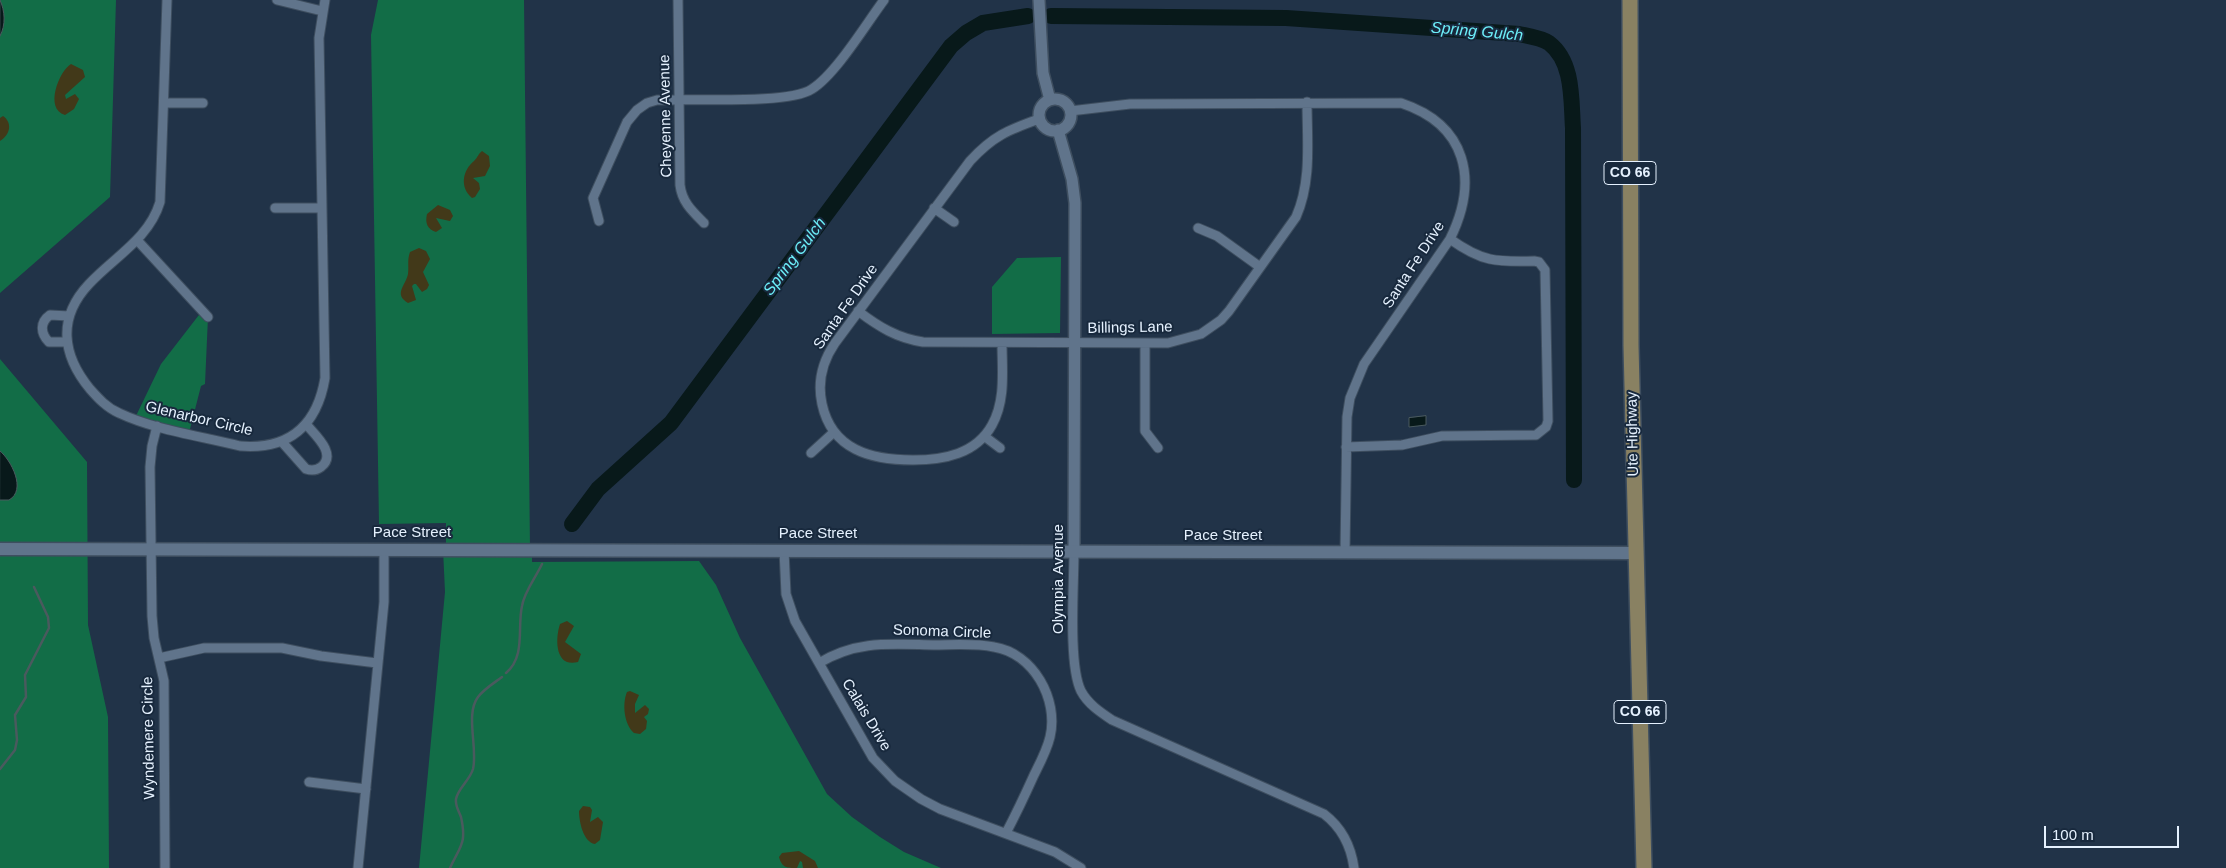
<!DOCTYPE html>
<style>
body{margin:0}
#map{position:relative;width:2226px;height:868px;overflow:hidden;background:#213348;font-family:Helvetica,sans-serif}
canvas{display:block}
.scale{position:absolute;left:2044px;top:826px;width:135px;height:22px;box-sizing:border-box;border:2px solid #e5f1fe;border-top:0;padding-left:6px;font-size:15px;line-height:18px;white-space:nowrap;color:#e5f1fe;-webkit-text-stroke:4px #18293d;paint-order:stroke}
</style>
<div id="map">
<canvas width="2226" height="868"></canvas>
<div class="scale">100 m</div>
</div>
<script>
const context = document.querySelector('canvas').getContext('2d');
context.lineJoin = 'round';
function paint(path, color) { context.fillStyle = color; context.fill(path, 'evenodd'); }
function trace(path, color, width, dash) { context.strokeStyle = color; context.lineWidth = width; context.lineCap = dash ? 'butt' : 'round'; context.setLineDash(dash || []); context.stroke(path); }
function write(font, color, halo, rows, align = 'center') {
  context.font = font + ' Helvetica,sans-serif'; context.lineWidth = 4; context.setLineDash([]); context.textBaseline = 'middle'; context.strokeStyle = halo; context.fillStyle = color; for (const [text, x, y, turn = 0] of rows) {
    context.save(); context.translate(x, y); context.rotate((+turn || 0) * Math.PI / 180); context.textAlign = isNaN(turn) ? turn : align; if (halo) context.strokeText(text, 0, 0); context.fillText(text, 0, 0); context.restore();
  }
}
const green = new Path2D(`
 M0,0H116L110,197L0,293Z
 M378,0H524L530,549H532V562L699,561L716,585L740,638L827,794L852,817L880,837L904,852L941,868H419L445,592L443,549H446V523L379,524L371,35Z
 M1061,257L1060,333L992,334V287L1017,258Z
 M202,311L208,317L205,384L201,386L189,433L135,418L161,364Z
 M0,359L87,462L88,625L108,717L109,868H0Z`);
const sand = new Path2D(`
 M71,64L83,70L85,77L65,95L66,99L75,94L79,99L74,109L65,115C44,109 59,71 71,64Z
 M3,116C13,123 10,135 0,141V118Z
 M482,151L489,156L490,166L485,176L473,178L479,183L480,189L475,197L472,198C459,187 463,170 474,161C478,157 478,154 482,151Z
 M438,205L450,210L453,216L450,221L436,218L442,228L436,232C427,229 425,223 427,214Z
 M419,248L426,251L430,259L423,272L429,285L427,289L422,292L416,284H414L412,286L416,300L408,303C393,294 406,285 408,274C409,266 407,260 410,252Z
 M567,621L574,626L565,642L581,654L578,662C555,668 555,639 560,624Z
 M630,691L639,695L635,704V713L645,705L649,709L648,714L644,717L647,721L646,729L640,734L634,733C624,724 622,704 627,692Z
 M583,806L590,807L592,810L590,822L598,817L603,822L600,840L595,844C583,842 579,821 579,811Z
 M799,851L815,861L818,868H803L802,862L800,861L797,868C787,868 782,868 779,857L782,853Z`);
const water = new Path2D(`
 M0,0C5,11 6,25 0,36Z
 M1426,416V425L1409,427V418Z
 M0,451C11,460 27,490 9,500H0Z`);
const stream = new Path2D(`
 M506,673C526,656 517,628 522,606C524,592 536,577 542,564
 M0,769L15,750L17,740L15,715L26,697L25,675L49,628L48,617L34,587
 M450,868C460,846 467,844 461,817C459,811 455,806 456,799C458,788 470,780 473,769C478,748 465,714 478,697C484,689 494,683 502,677`);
const river = new Path2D(`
 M1051,16L1286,18L1519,34C1528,36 1542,38 1549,43C1574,62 1571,101 1573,128L1574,480
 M572,524L598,489L671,423L951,46L966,33L983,23L1028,16`);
const minor = new Path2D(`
 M167,0L160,202C149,239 114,257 89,284C57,318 62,355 90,389C98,398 107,408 119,413C155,430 201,436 240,446C289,450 317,426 325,378L319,38L325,0
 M277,0L322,11
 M678,0L680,185C682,202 692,211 704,223
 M164,103H203
 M1070,111L1130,104L1401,103C1467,125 1479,180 1450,239L1364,364L1350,398L1347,417L1345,552
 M275,208H322
 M934,208L954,222
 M599,221L593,198L627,122L637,110L647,103L657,100C691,98 788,105 812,89C836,74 866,24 884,0
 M1198,228L1217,236L1260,267
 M137,240L208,317
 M858,311C879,327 897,338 923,342L1168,343L1201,334L1221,320L1229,311L1296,217C1312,181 1307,140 1307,102
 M67,342H49C40,333 40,322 50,315L69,316
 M1002,343C1002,370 1006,400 992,425C976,454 944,460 913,460C871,460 832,450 822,404C817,381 822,362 835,343L970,161C993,136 1008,130 1039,119
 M1145,343V431L1158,448
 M157,426L152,446L150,467L152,616L154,638L164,681L165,868
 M984,436L1000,448
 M282,442L306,469C312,471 317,470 321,467C338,454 314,434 306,424
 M1346,447L1402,445L1442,436L1536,435L1546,427L1548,421L1545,270L1539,262L1534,261C1496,262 1482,262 1450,239
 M811,453L834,432
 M784,550L786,594L795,621L873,758L895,781L921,799L940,809L1055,852L1081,868
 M1074,552C1074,584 1068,665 1081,691C1088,704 1100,712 1112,720L1324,814C1341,827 1351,846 1354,868
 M159,658L204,648H282L321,656L377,663
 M819,663C857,640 890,644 933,645C953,645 974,643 994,647C1033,653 1059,699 1050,737C1047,750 1040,763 1034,775C1025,795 1016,814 1006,833
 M309,782L366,789
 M358,868L384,602V549`);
const tertiary = new Path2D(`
 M1039,0L1043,73L1050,100
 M1039 115a16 16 0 1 1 32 0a16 16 0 1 1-32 0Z
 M1058,130L1072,179L1075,203L1074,552`);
const secondary = new Path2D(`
 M0,549L1635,553`);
const primary = new Path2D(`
 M1630,0L1631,346L1644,868`);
const shields = [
 [1630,173,52],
 [1640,712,52]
];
const shieldNames = [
 ["CO 66",1630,173],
 ["CO 66",1640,712]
];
const streetNames = [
 ["Cheyenne Avenue",666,116,-91],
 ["Santa Fe Drive",1414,265,-57],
 ["Santa Fe Drive",846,307,-55],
 ["Billings Lane",1130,328,-1],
 ["Glenarbor Circle",199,419,13],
 ["Ute Highway",1633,434,-91],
 ["Pace Street",412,533],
 ["Pace Street",818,534],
 ["Pace Street",1223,536],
 ["Olympia Avenue",1059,579,-90],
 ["Sonoma Circle",942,632,2],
 ["Calais Drive",866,715,59],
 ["Wyndemere Circle",149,738,-91]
];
const waterNames = [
 ["Spring Gulch",1477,32,5],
 ["Spring Gulch",795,257,-53]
];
paint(green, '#126d47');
paint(sand, '#423919');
paint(water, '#08191a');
trace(water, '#4a5a5e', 1);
trace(stream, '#4a5a5e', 2.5);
trace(river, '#08191a', 16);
trace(minor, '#3e4e5f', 11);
trace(tertiary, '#3e4e5f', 14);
trace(secondary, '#3e4e5f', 15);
trace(primary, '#3e4e5f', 18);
trace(minor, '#60748b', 9);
trace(tertiary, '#60748b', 11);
trace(secondary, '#60748b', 12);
trace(primary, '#898162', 15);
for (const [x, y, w] of shields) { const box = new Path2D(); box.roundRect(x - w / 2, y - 11.5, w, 23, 4); context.fillStyle = '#18293d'; context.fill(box); trace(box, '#e5f1fe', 1); }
write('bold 14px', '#e5f1fe', null, shieldNames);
write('15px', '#e5f1fe', '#18293d', streetNames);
write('italic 16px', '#6ceef8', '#18293d', waterNames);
</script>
